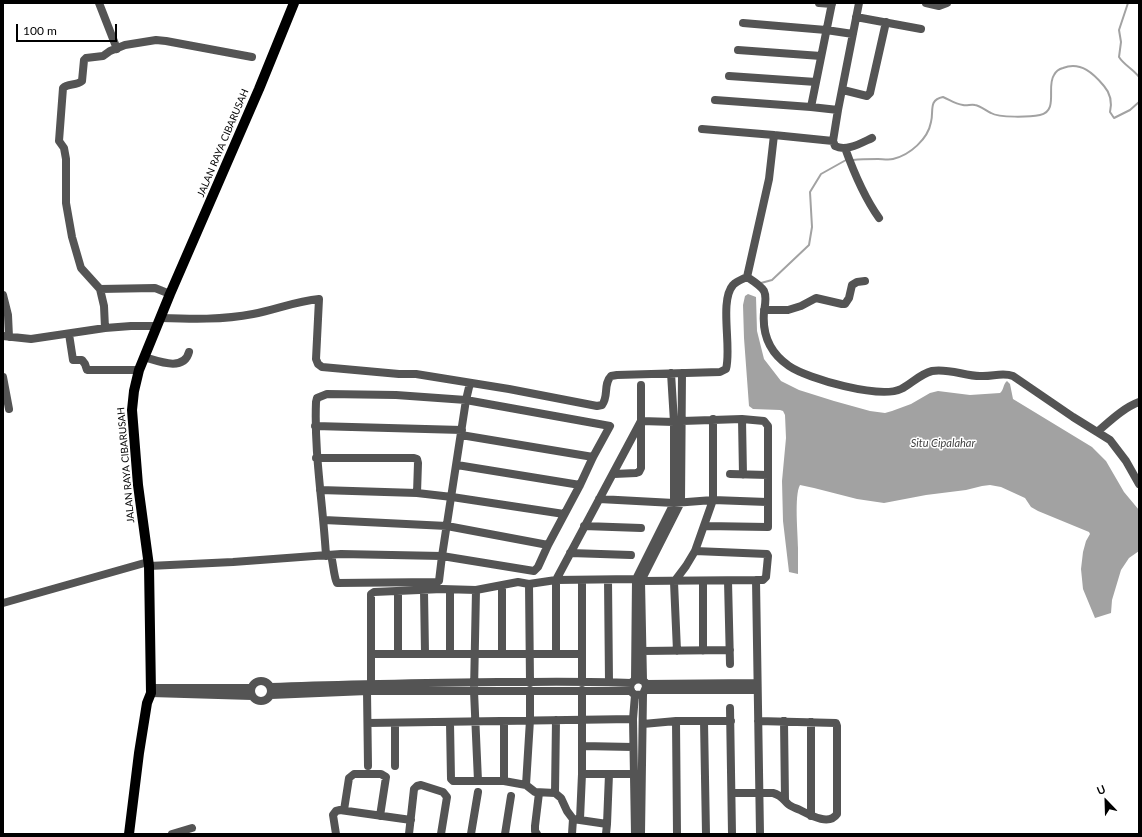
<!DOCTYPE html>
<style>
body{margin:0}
#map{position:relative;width:1142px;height:837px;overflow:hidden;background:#fff;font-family:Lato,sans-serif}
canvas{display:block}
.frame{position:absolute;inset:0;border:4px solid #000;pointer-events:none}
.north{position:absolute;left:1086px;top:781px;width:40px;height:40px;-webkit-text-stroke:3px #fff;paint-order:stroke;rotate:337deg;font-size:11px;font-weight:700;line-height:16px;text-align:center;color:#000}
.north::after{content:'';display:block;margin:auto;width:14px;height:18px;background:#000;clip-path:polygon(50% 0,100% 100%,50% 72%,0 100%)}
.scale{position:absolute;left:16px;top:24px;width:101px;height:18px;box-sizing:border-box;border:2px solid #000;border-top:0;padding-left:5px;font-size:12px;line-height:14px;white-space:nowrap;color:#000;-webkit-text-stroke:3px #fff;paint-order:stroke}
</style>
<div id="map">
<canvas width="1142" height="837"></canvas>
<div class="frame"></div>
<div class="north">U</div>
<div class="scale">100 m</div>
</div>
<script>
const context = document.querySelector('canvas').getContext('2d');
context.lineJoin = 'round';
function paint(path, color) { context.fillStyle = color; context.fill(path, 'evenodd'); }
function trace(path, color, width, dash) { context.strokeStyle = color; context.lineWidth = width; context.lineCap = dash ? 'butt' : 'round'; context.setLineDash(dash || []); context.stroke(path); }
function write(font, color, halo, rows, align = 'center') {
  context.font = font + ' Lato,sans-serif'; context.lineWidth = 3; context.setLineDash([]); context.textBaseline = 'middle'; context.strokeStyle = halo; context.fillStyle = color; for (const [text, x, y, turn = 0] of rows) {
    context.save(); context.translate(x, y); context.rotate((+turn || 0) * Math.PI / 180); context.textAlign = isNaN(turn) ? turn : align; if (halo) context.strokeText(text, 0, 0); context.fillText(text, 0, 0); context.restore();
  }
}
const water = new Path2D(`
 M748,294L756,297L757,331L764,359L781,381L799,390L834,401L870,411L885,413L892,411L911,404L930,393L938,391L970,395L1000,393C1004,390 1003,384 1007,381L1010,384L1013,399L1092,447L1106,461L1124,492L1139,510V551L1129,558L1121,570L1112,600L1111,613L1095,618L1083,589L1081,569L1083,552L1086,541L1090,534L1089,532L1038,511L1031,507L1025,498L1001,487L990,485L982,486L966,490L926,495L884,503L857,499L814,488L800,485C794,495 798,535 798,548C798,557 798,565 798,574L789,572L783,521L782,481L786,438L785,415L783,411L780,410L753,409L749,406L744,338L743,305L745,296Z`);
const stream = new Path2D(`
 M1128,3L1119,30L1121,42L1119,57C1124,65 1133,69 1139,77
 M853,160C861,159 869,159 878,159C882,159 889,160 893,159C910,155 928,139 931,122C934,111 928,100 943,97C950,100 955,104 963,105C967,106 971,104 975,105C981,106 986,111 991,113C999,118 1030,117 1040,115C1059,111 1046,86 1054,75C1056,71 1059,69 1063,68C1081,61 1094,74 1104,86C1111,94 1112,103 1110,112L1114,118L1130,110L1139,102
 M761,283L772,280L809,245L812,227L810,192L821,174L846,160`);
const minor = new Path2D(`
 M99,3L117,49
 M819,3L832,4
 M926,3L939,6L947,3
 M856,17L921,29
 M743,23L826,30L853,34
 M738,50L821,56
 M729,76L816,82
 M843,90L867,96L870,93L886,22
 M715,100L811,107L832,3
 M811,107L838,110
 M702,129L774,135L833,141L835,146C846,152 861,143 872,138
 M833,141L838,110L859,3
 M845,148C854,173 864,197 879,218
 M747,277L769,179L774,135
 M100,289L155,288L170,294
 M3,295L8,315L9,337
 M764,310H788L801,306L816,298L842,304H845L849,298L852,285L857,282L865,281
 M160,318C191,319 223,320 253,314C275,310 296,301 319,299L316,359L318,364L322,367L399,374H416L509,389L597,406L602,405C609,396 603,384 611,376L617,375L720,372L726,369C732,348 719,301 733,285C737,281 743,279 747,277C753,281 760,285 764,291C767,297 765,305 764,312C762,335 770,353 789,366C808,379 880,399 901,389C911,384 920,374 932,371C948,368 965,376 980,376C992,377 1002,372 1013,376L1073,417L1110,440L1126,461L1139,484
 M105,328L104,306L100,289L81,268L72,237L66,203V159L64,148L59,141L63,88C68,83 76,86 82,81L84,60L86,58L103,56L110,51L125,45L156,40L166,41L252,57
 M69,334L73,360H82L85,364L87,370H139
 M3,336L31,339L105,328L131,326H157
 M144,357C158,361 184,372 189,352
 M3,377L9,409
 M742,419L743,475
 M682,421L742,419L764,421L768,426V527L705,526
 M315,426L462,430
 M1097,432C1110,421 1123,408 1139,402
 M461,435L593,457
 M316,458H414L417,459L418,463L417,493
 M457,465L580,485
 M614,474L636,473L639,472L641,468V385
 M730,474L768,475
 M320,490L417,493L452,497L564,514
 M599,499L674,503L713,500L767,502
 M324,520L447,526L548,545
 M584,526L641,528
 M570,553L631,555
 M326,556C323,504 314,453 316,402L317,398L327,394L396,395L466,400L442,556L439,581L437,582L337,583C334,578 333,562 331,555
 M149,566L233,562L341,554L442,556L534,571L538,567L548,545L580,485L593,457L610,426L466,400L470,383
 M608,580L609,682
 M756,580L760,834
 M641,581L756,580H763L766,577L768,556L767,554L695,551
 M728,581L730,664
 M703,582V651
 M529,584L530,682
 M502,585V653
 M450,590V653
 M476,590L474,691L478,781
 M398,591V654
 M424,591L425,653
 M3,603L148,562
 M642,651L730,650
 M677,651L674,582L686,566L695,551L713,500V419
 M556,653V580L641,421L674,422
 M371,654H582
 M635,680L639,679L645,682L646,687L643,694L635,695C629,691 628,684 635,680L636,579L674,503V422L671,373
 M643,680L641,581L681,502L682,373
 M251 691a10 10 0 1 1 20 0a10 10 0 1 1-20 0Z
 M371,683V594L374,592L442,589L476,590L518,582L529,584L556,580L636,579
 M582,683V580
 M646,684L757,683
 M271,687C346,684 422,683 498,682C542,682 587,681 631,683
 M150,688H251
 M646,690H757
 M367,691L368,766
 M151,693L252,696
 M271,695L367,691H630
 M730,708L732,834
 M504,721V781
 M676,721L677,834
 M704,721L706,834
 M784,721L785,800
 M811,722V816
 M368,723L633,719
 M395,723V766
 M450,723L451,779L453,781H504L526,785L535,792L555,793L561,798L567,811L573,819L607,824L606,834
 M643,724L676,721H731
 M582,746L633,747
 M582,774H633
 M526,785L530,720V690
 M555,793L556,720
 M732,793H773C781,795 783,799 788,804C791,807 796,808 800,810C810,815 829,826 837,814V726L836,723L758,721
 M344,810L349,778L354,774H381L386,777L380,816
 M580,819L582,774V691
 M607,824L609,774
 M172,834L192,828
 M336,834L333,815L336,811L340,810L411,820
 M409,834L414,789L417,786L421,785L443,792L447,797L441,834
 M471,834L478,792
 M505,834L511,796
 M537,834L535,831V826L539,793
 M572,834L573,819
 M635,834L633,719L635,695
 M641,834L643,694`);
const primary = new Path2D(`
 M129,834L139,753L147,703L151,693L149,566L138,485L132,410L134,391L139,370L170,294L259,89L294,3`);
const streetNames = [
 ["JALAN RAYA CIBARUSAH",223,143,-67],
 ["JALAN RAYA CIBARUSAH",126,465,-95]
];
const waterNames = [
 ["Situ Cipalahar",943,443]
];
paint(water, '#a2a2a2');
trace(stream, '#a2a2a2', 2);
trace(minor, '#545454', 8);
trace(primary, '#000', 10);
write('10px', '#000', '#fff', streetNames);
write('italic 11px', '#434343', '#fff', waterNames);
</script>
